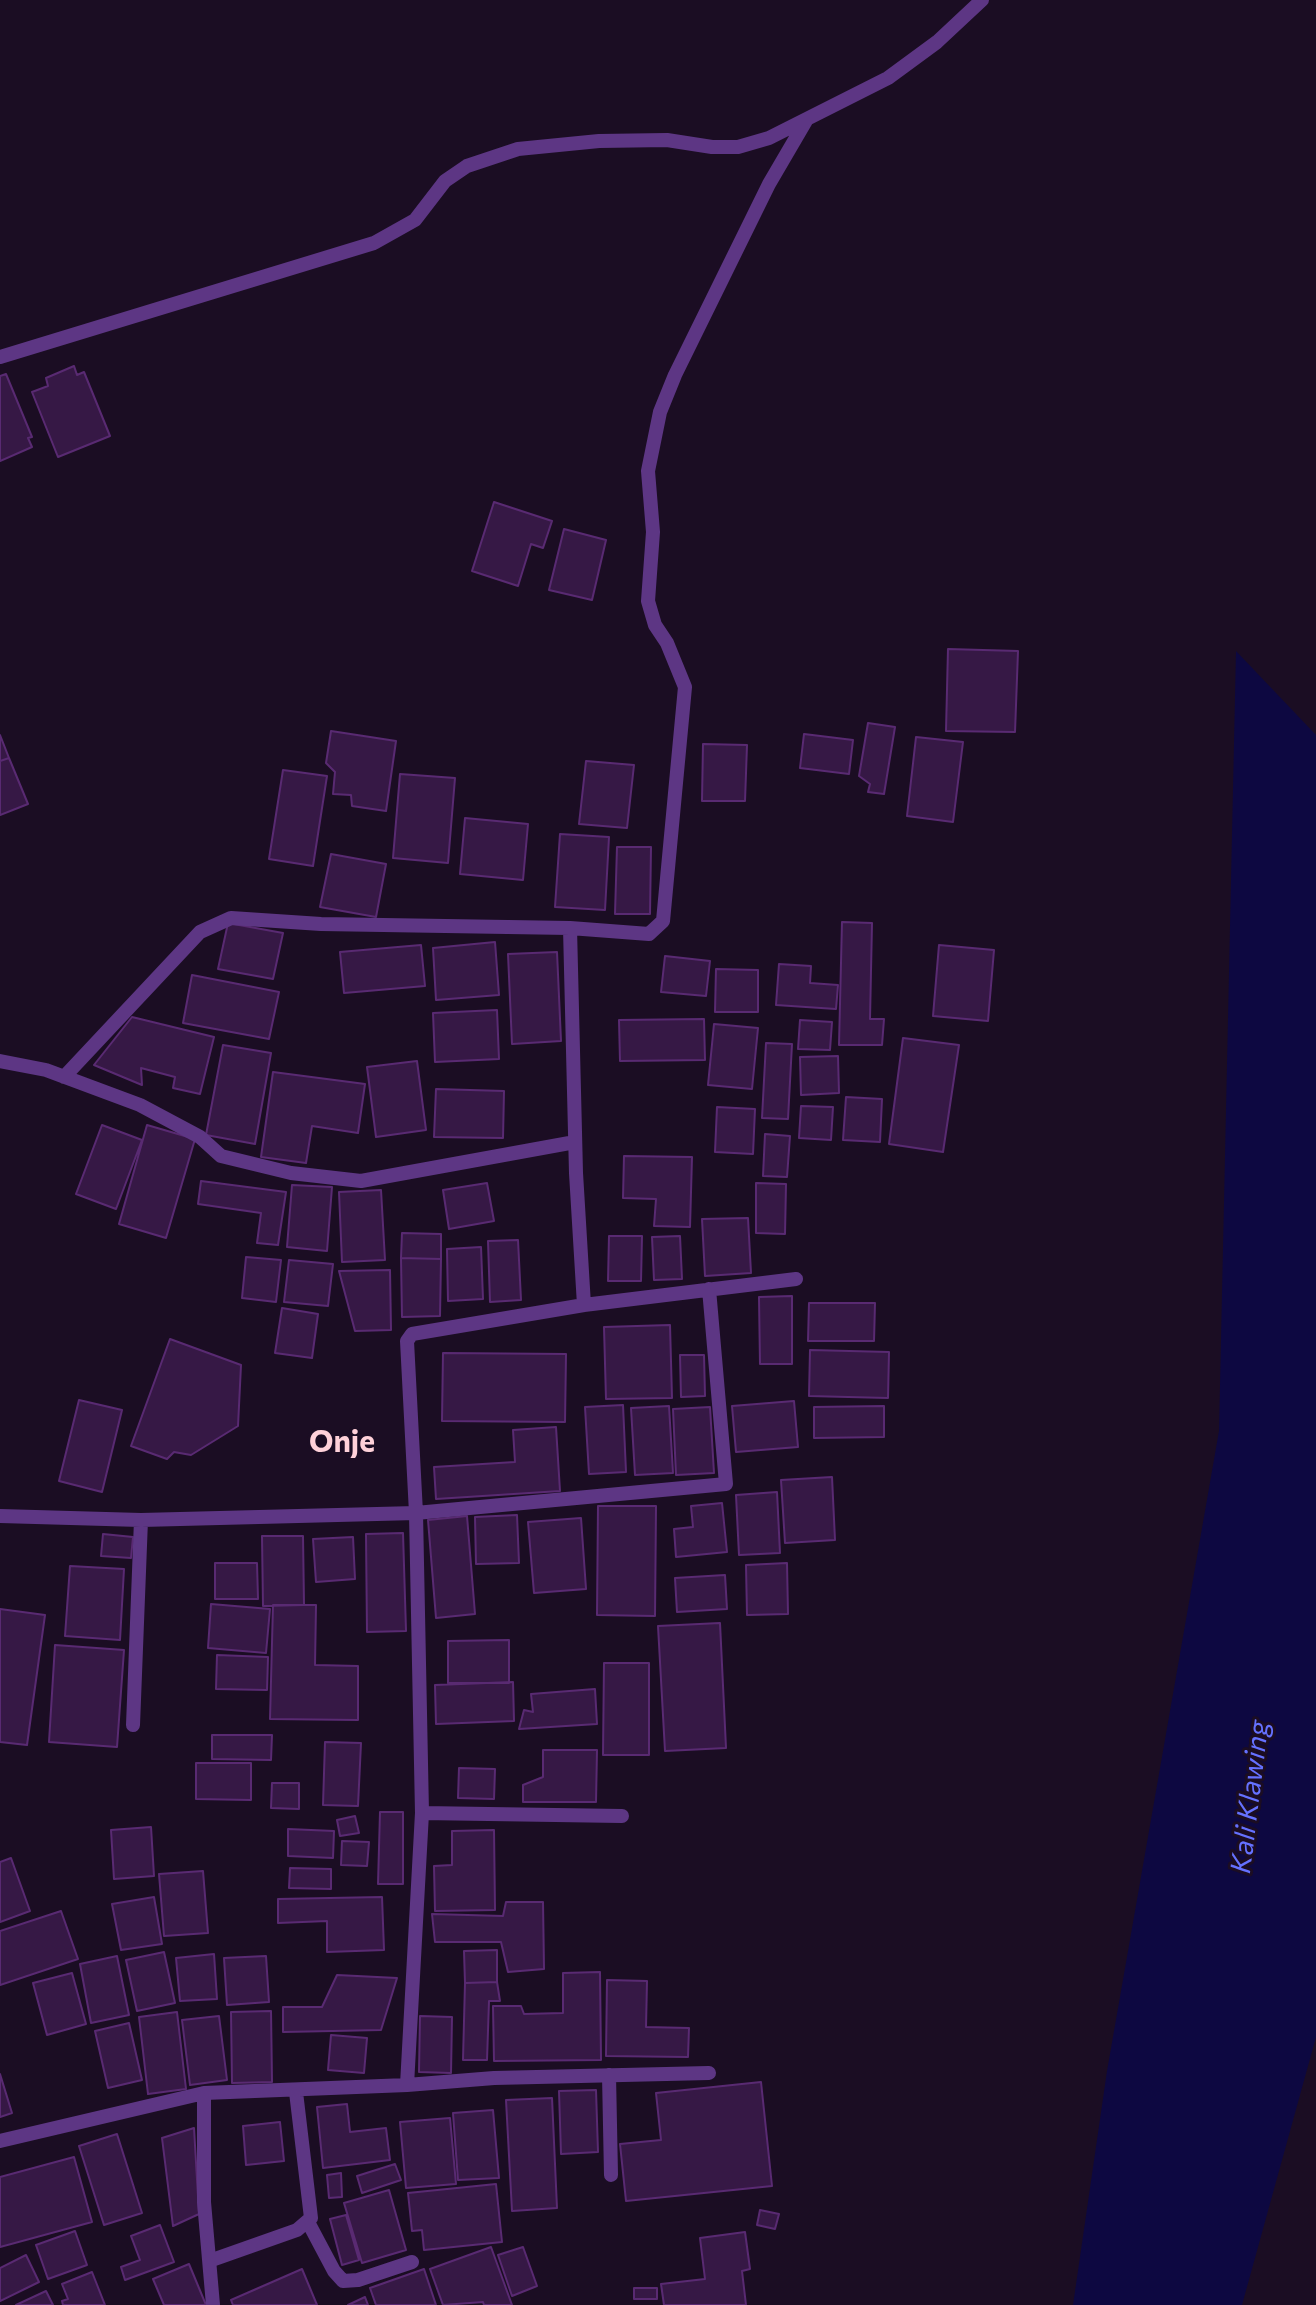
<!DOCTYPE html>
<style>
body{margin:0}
canvas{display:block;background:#1b0d23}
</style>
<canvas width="1316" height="2305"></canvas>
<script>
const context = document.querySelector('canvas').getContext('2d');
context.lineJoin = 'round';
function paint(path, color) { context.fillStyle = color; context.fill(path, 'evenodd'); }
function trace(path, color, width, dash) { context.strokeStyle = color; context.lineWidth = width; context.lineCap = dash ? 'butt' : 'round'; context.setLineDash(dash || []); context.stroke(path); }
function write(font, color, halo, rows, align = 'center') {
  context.font = font + ' Commissioner,sans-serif'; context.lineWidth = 6; context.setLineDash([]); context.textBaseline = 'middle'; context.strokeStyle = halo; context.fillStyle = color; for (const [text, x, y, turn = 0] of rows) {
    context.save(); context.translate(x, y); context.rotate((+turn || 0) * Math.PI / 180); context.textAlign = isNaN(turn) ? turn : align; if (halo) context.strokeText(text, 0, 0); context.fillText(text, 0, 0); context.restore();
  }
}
const water = new Path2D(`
 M1236,651L1316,735V2037L1242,2305H1073L1107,2071L1219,1431Z`);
const building = new Path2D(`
 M74,366L77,375L84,372L110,436L58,457L32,392L48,386L46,378Z
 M6,374L32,437L28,438L32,447L0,461V376Z
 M494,502L552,521L543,548L531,544L518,586L472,571Z
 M564,529L606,540L592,600L549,590Z
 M948,649L1018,651L1015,732L946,731Z
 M868,723L895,727L884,794L868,792L870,784L859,776Z
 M331,731L396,741L386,811L352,806L351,795L333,794L335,772L326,763Z
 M804,734L853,740L849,774L800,768Z
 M0,735L9,758L0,761Z
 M916,737L963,742L953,822L907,816Z
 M703,744L747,745L745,801H702Z
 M9,758L28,804L0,815V761Z
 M586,761L634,765L627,828L579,824Z
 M283,770L327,776L313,866L269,859Z
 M400,774L455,778L448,863L393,858Z
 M465,818L528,824L523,880L460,874Z
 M560,834L609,837L605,910L555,907Z
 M617,847H651L650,914H615Z
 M331,854L386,864L376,917L320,907Z
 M842,922L872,923L870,1019H884L882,1045H839Z
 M228,923L283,933L273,979L218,969Z
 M495,942L499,995L436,1000L433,948Z
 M421,945L425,986L344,993L340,952Z
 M939,945L994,950L988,1021L933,1016Z
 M557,952L561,1041L512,1044L508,954Z
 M665,956L710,961L706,996L661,992Z
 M779,964L811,966L810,983L838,985L836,1009L776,1005Z
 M716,969L758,970V1012H715Z
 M192,975L279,992L269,1039L183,1023Z
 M497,1010L499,1059L435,1062L433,1013Z
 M132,1017L214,1037L200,1094L173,1088L175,1077L141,1068L142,1085L94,1065Z
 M704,1019L705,1060L620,1061L619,1020Z
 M800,1020L832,1022L830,1050L798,1049Z
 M714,1024L758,1028L752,1089L708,1085Z
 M903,1038L959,1045L943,1152L889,1144Z
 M766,1043L792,1044L788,1119L762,1118Z
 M223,1045L271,1053L255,1144L206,1135Z
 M838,1056L839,1093L801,1095L800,1057Z
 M417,1061L426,1130L376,1137L367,1067Z
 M273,1072L365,1084L358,1133L312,1126L306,1163L261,1157Z
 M436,1089L504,1091L503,1138L434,1137Z
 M846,1097L882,1099L880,1142L843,1140Z
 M801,1106L833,1107L831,1140L799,1138Z
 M717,1107L755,1109L753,1154L715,1152Z
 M102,1125L142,1140L116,1209L76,1194Z
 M147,1125L195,1139L166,1238L119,1224Z
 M765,1134L790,1136L787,1177L763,1176Z
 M624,1156L692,1157L690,1227L654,1226L656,1199L623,1198Z
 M201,1181L286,1192L278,1245L257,1243L261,1213L198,1204Z
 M487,1183L494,1221L449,1229L443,1190Z
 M756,1183L786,1184L785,1234L756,1233Z
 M292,1185L332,1187L327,1251L287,1247Z
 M381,1190L385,1260L342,1262L339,1192Z
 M748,1218L751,1273L705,1276L702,1219Z
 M402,1233L441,1234V1259L401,1258Z
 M609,1236H642L641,1281H608Z
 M680,1236L682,1279L654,1280L652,1237Z
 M518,1240L521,1300L490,1302L488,1241Z
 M481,1247L483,1299L448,1301L447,1249Z
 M246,1257L281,1260L276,1302L242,1298Z
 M401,1258L441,1259L440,1316L402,1317Z
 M289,1260L333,1264L328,1306L284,1302Z
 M390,1270L391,1330L355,1331L339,1271Z
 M792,1296V1364H760L759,1297Z
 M809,1303H875L874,1341H808Z
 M282,1308L318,1314L312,1358L275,1353Z
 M670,1325L672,1398L606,1399L604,1327Z
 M170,1339L241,1365L238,1426L191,1455L174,1452L167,1459L131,1446Z
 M810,1350L889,1352L888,1398L809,1396Z
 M443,1353L566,1354L565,1422L442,1421Z
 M680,1355H704L705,1396L681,1397Z
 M79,1400L122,1410L102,1492L59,1481Z
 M794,1401L798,1447L736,1452L732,1406Z
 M623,1405L626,1472L589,1474L585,1407Z
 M669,1406L673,1473L635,1475L631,1408Z
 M884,1406V1437L814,1438V1407Z
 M710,1407L714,1473L676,1475L673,1409Z
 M556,1427L560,1491L436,1499L434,1467L515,1462L513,1430Z
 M832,1477L835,1540L785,1543L781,1480Z
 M777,1492L780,1553L739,1555L736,1495Z
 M722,1503L727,1552L676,1557L674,1529L693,1527L691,1506Z
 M598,1506H656L655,1616L597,1615Z
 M517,1515L519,1563L476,1564L475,1517Z
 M467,1516L475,1614L436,1618L428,1520Z
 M581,1518L586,1589L534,1593L528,1522Z
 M403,1533L406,1631L367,1632L366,1534Z
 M103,1534L133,1537L131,1558L101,1556Z
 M262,1536H303L304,1605L263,1606Z
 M353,1537L355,1579L316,1582L313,1539Z
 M215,1563H257L258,1599H215Z
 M787,1563L788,1614L747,1615L746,1565Z
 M70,1566L124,1569L120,1640L65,1636Z
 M725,1575L727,1609L677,1612L675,1578Z
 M211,1604L270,1609L266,1653L208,1648Z
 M273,1605H316L315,1665L358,1666V1720L270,1719Z
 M0,1609L45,1615L27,1745L0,1742Z
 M720,1623L726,1748L665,1751L658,1626Z
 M509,1640V1683H448V1641Z
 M55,1645L124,1650L117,1747L49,1742Z
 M217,1655L268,1657L267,1690L216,1689Z
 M604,1663H649V1755H603Z
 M513,1682L514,1721L436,1724L435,1685Z
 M595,1689L597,1724L519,1729L524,1710L533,1712L531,1694Z
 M212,1735H272L271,1760L212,1759Z
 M325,1742L361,1743L358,1806L323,1805Z
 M543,1750H597L596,1802H523V1785L543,1777Z
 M196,1763H251V1800L196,1799Z
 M459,1768L495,1769L494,1799L458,1798Z
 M272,1783H299V1809L271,1808Z
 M380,1812H403V1884H378Z
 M355,1816L359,1833L340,1836L337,1820Z
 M151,1827L154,1876L114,1879L111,1830Z
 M288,1829L334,1831L333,1858L288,1856Z
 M494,1830L495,1910L435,1911L434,1866L452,1865V1831Z
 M342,1841L369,1842L367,1866L341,1865Z
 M11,1858L30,1911L0,1922V1862Z
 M290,1868L331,1869V1889L289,1888Z
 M203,1871L208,1933L164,1936L159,1874Z
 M154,1897L162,1944L121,1950L112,1904Z
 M382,1897L384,1950L327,1952V1921L278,1923V1899Z
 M506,1902H543L544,1969L508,1972L501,1942H435L432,1914L503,1916Z
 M61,1911L78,1959L0,1985V1931Z
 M497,1950V1982L465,1983L464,1951Z
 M164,1952L175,2003L137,2011L126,1960Z
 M214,1954L217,1999L180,2001L176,1958Z
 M117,1956L129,2015L91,2023L80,1964Z
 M266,1956L269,2002L227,2005L224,1958Z
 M600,1972L601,2060L494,2061L493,2006H521L524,2014L563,2013V1973Z
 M72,1973L86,2024L47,2035L33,1983Z
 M337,1975L397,1978L381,2030L283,2032V2007H322Z
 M607,1980L647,1981L646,2027L689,2028L688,2057L606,2056Z
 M497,1982L500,2001H489L487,2060H463L465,1983Z
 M271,2011L272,2082L232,2083L231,2012Z
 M177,2012L186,2089L148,2094L139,2017Z
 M219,2016L227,2080L190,2085L182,2020Z
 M420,2016L452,2017L451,2073L419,2072Z
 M129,2023L142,2080L108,2088L95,2031Z
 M331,2035L367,2038L364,2073L328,2070Z
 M0,2074L12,2113L0,2117Z
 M761,2082L772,2186L626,2201L620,2144L661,2140L656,2093Z
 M596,2090L598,2152L561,2154L559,2091Z
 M552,2098L557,2208L512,2211L506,2100Z
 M347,2104L350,2132L386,2128L390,2160L323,2168L317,2107Z
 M493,2110L499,2178L458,2180L453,2113Z
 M450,2118L456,2184L406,2188L400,2122Z
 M280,2122L284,2161L246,2165L243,2126Z
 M194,2128L199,2214L173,2226L162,2138Z
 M117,2134L142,2213L104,2225L79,2146Z
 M74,2157L92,2222L0,2247V2177Z
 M395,2164L401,2180L362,2193L357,2176Z
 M341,2173L342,2197L329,2198L327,2175Z
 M496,2184L502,2242L424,2250L422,2230L412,2231L408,2193Z
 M389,2190L406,2250L362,2263L344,2203Z
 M760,2210L779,2214L775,2229L757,2225Z
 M346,2215L359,2260L342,2265L330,2219Z
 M160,2225L174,2262L125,2280L121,2267L140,2260L131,2236Z
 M75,2231L87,2265L48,2279L36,2245Z
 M745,2232L750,2269L742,2271L746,2305H664L661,2284L705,2279L700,2238Z
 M491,2247L512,2305H484L483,2302L443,2305L430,2269Z
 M523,2247L537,2286L512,2296L498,2255Z
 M26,2255L39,2282L0,2301V2268Z
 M189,2264L206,2305H164L153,2279Z
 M302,2269L317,2305H233L231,2300Z
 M424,2269L436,2305H376L370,2288Z
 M92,2272L105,2305H63L62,2301L68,2299L62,2284Z
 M634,2288H657V2299H634Z
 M46,2291L53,2305H16Z
 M365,2297L368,2305H348Z`);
const minor = new Path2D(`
 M0,357L374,243L415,220L445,181L467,166L518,149L599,141L667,140L712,147H738L769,138L888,78L937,42L982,0
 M570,928L649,934L663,921L685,687L667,643L655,625L648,601L653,532L648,471L660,412L675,375L769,184L807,119
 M0,1061L46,1070L140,1105L200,1137L221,1156L291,1173L361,1181L575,1142
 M64,1077L200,932L231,918L321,924L570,928L576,1173L584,1305L412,1334L407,1341L416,1513L422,1813L407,2085L204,2093
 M584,1305L796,1279
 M0,1516L141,1520L416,1513L726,1484L709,1289
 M133,1725L141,1520
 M422,1813L622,1816
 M609,2075L611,2175
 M407,2085L494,2078L709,2073
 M0,2141L204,2093V2202L213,2305
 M308,2222L334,2271L343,2281L358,2280L412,2262
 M212,2260L297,2230L311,2218L296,2092`);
const waterNames = [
 ["Kali Klawing",1250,1797,-83]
];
const quarterNames = [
 ["Onje",342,1442]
];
paint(water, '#0d0841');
paint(building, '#361845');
trace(building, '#592a72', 2);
trace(minor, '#5d3684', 14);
write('italic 28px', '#6571ff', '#1b0d23', waterNames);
write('bold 30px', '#ffd1d9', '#1b0d23', quarterNames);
</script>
